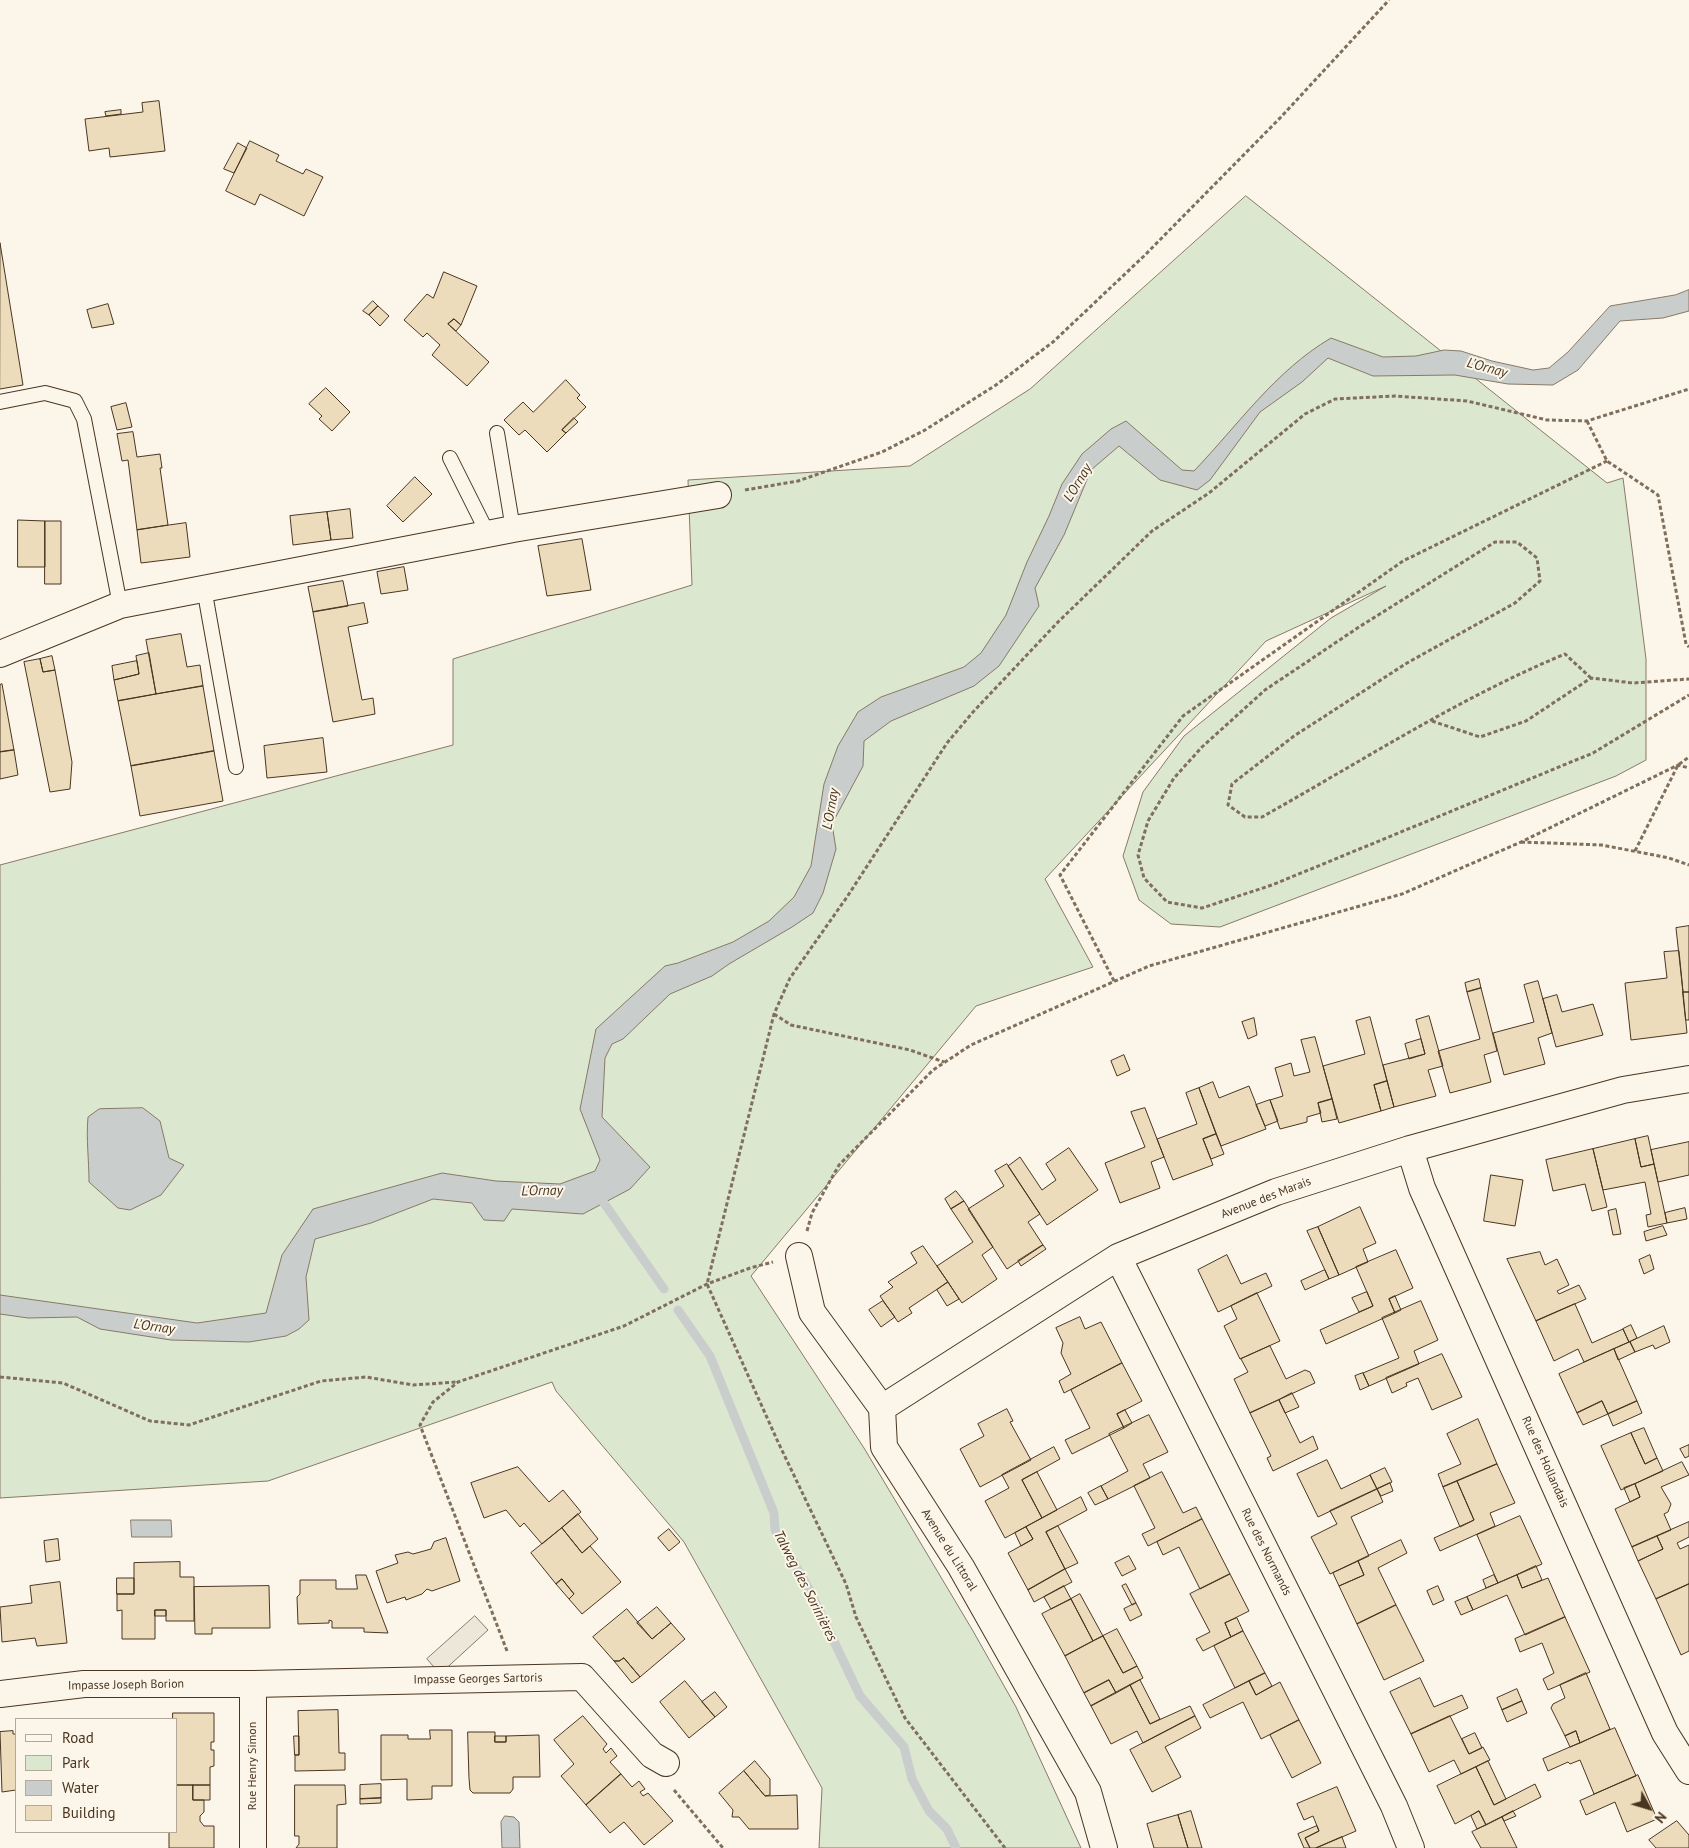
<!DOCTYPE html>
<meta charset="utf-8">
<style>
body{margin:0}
#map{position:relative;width:1689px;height:1848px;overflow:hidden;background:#fbf6e9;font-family:"PT Sans",sans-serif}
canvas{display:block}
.legend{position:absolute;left:15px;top:1718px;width:162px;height:115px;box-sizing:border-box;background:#fbf6e9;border:1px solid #b4a999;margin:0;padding:6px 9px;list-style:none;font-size:15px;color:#4a3520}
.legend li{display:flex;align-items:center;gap:10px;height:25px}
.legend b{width:25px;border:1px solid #b4a999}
.north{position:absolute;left:1624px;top:1783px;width:50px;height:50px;-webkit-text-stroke:4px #fbf6e9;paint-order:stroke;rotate:129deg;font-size:14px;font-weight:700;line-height:20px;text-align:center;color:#4a3520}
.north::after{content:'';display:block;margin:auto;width:18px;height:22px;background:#4a3520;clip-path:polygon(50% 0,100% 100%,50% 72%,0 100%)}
</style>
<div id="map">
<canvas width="1689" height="1848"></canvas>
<ul class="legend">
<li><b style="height:6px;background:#fbf6e9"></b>Road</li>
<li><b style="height:14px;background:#dce7d0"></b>Park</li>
<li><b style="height:14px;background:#c9cecd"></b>Water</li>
<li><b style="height:14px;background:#ecdcbc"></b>Building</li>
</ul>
<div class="north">N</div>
</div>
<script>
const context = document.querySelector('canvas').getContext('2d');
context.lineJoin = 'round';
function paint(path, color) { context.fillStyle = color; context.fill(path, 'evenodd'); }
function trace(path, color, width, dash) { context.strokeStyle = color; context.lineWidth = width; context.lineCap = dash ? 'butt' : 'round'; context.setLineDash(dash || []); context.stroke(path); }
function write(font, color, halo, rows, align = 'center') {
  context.font = font + ' "PT Sans",sans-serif'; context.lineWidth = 4; context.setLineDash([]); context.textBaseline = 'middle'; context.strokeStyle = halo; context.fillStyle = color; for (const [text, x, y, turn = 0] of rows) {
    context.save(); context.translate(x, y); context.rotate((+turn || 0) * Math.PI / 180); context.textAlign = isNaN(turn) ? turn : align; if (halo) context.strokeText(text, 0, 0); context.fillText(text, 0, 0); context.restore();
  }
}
const green = new Path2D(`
 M1246,196L1607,483L1623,478L1646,659V760L1616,776L1220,927L1171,924L1139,900L1123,856L1143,792L1184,736L1331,618L1386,586L1266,641L1045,879L1093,967L976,1006L751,1276L864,1448L973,1631L1016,1707L1081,1848H819L822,1788L684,1542L556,1391L552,1382L268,1481L0,1498V865L453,745V659L692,585L688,480L910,466L1030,389Z`);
const parking = new Path2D(`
 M475,1616L488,1630L440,1674L427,1659Z`);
const water = new Path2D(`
 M1689,290V311L1663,318L1620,321L1578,370L1553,385L1508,384L1455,375L1373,376L1328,358L1302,382L1260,412L1210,480L1197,490L1160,480L1119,446L1091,470L1064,535L1035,588L1039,606L999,666L974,686L891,721L864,741L863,766L832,824L836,849L823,893L813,913L792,927L729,964L712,976L670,994L623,1039L612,1044L605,1058L602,1117L650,1167L630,1189L583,1214L512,1209L504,1221L484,1220L472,1203L433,1199L371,1223L315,1239L306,1277L309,1320L299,1329L286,1336L249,1342L171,1340L100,1329L77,1317L28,1318L0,1314V1295L197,1323L266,1313L282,1255L313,1209L442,1173L496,1181L560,1184L595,1171L600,1160L580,1109L596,1029L665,966L678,963L733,942L769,921L794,897L811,866L824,784L838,746L858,712L881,697L964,667L981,653L1006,615L1027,562L1049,516L1062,484L1082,454L1111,429L1126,421L1182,470L1194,471C1239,424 1275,371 1331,338L1383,357L1416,356L1444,350L1461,351L1492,361L1533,370L1549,368L1568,352L1610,306L1675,295Z
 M143,1108L160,1121L169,1158L184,1165L161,1195L130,1210L118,1208L89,1182C89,1160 86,1139 88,1117L99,1109Z
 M131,1520H171L172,1537H132Z
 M505,1816L514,1817L519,1822L520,1848H502L501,1822Z`);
const stream = new Path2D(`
 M597,1193L664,1289
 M678,1310L710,1356L774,1513L775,1530L809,1589L860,1696L904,1747L912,1779L929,1811L947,1829L956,1848`);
const building = new Path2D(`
 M159,101L165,151L110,157L109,148L89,151L85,119L143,112L142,103Z
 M121,110V114L106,116L105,112Z
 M250,141L279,155L276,161L303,174L306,169L323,177L304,216L260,194L255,205L226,191Z
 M238,143L247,148L234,173L224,169Z
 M0,243L23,385L0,389Z
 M444,272L477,286L461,325L454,319L448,324L489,362L467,386L432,355L440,345L427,333L423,337L404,320L427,294L433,298Z
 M373,301L378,306L369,315L363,311Z
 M108,304L114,324L92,328L87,310Z
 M378,306L389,316L380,326L369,315Z
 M454,319L461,325L456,331L448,324Z
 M566,380L580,395L577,398L586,407L562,430L566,433L547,452L525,430L519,435L504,420L523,402L533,412Z
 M326,388L350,412L332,431L319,419L322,416L309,404Z
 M126,403L132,427L117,430L111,407Z
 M574,418L578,422L566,433L562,430Z
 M133,432L137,457L160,454L162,468H160L168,525L137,530L128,460L122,461L117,434Z
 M415,477L432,494L403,522L387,506Z
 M350,509L353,538L331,540L327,512Z
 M327,512L331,540L293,545L290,516Z
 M18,520L45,521V567H18Z
 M45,521H61V584H45Z
 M186,523L190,557L141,563L137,530Z
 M582,539L591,590L547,596L538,546Z
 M404,567L408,590L381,594L377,572Z
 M343,581L348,606L313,612L308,587Z
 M364,603L368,623L348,627L362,700L373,698L375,714L333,722L313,612Z
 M181,634L187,667L200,665L203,686L156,694L146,640Z
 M149,653L156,694L118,701L114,680L139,674L136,656Z
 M52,656L55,670L43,672L40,659Z
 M40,659L43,672L55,670L72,762L70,789L50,792L24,662Z
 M137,661L139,674L114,680L112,666Z
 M2,684L14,750L0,752V685Z
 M203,686L214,751L131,766L118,701Z
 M323,738L327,772L267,778L264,746Z
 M14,750L18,775L0,779V752Z
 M214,751L223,801L140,816L131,766Z
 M1689,926V992H1683L1676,928Z
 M1679,951L1687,1033L1631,1040L1625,983L1667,978L1664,952Z
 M1479,979L1481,988L1467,992L1465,983Z
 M1538,981L1552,1033L1538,1038L1545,1064L1504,1075L1493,1033L1534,1022L1524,985Z
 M1481,988L1497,1051L1484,1055L1491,1082L1450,1093L1438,1051L1480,1039L1467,992Z
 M1683,992H1689V1020H1686Z
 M1557,995L1562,1012L1593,1004L1603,1035L1556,1047L1543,999Z
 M1429,1016L1443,1066L1428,1070L1436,1096L1394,1107L1383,1065L1425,1054L1416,1020Z
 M1370,1017L1387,1081L1374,1085L1381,1111L1339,1123L1323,1066L1365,1054L1356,1021Z
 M1254,1018L1257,1035L1248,1039L1242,1022Z
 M1315,1037L1332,1099L1318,1103L1321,1113L1307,1117V1122L1280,1129L1270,1100L1283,1096L1275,1068L1291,1063L1294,1076L1310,1072L1301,1040Z
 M1421,1039L1425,1054L1409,1059L1405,1044Z
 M1124,1055L1130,1070L1117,1076L1111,1061Z
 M1387,1081L1394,1107L1381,1111L1374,1085Z
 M1213,1082L1219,1098L1249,1086L1266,1129L1221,1146L1199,1088Z
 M1199,1088L1216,1134L1203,1139L1213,1165L1173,1180L1157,1139L1197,1124L1186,1093Z
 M1332,1099L1337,1119L1322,1122L1318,1103Z
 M1270,1100L1278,1121L1265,1126L1256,1105Z
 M1145,1108L1164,1157L1151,1162L1160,1188L1120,1203L1105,1163L1145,1147L1131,1112Z
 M1216,1134L1224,1154L1211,1159L1203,1139Z
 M1648,1136L1654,1164L1641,1167L1635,1139Z
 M1635,1139L1641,1167L1654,1164L1667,1223L1648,1227L1646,1215L1651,1214L1645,1182L1603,1190L1593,1149Z
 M1689,1142V1175L1658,1182L1651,1150Z
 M1069,1148L1098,1190L1047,1225L1008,1166L1020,1157L1042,1190L1056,1180L1046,1164Z
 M1593,1149L1607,1207L1592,1211L1585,1184L1553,1191L1546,1160Z
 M1007,1164L1040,1214L1028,1222L1043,1245L1007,1269L968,1209L1004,1186L995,1171Z
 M1491,1175L1523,1180L1515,1226L1484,1221Z
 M956,1191L964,1201L951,1209L945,1199Z
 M964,1201L993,1247L982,1255L997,1279L962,1303L937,1266L973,1242L951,1209Z
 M1360,1207L1376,1243L1363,1249L1368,1262L1339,1275L1318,1227Z
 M1685,1208L1687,1219L1667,1223L1665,1213Z
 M1616,1209L1621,1234L1613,1235L1608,1211Z
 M1663,1226L1667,1235L1646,1241L1644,1232Z
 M1318,1227L1339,1275L1329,1279L1307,1231Z
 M1043,1245L1046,1249L1021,1266L1018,1261Z
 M923,1246L948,1282L909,1308L912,1313L898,1322L880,1296L893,1287L888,1282L917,1263L911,1253Z
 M1396,1250L1413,1288L1389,1299L1395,1313L1326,1344L1320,1330L1373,1306L1356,1267Z
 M1540,1252L1545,1265L1557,1259L1569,1285L1557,1291L1559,1294L1579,1285L1586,1299L1536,1321L1507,1259Z
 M1227,1255L1241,1284L1266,1273L1272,1286L1218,1312L1198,1270Z
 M1650,1255L1654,1269L1644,1274L1639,1260Z
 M1325,1270L1329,1279L1305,1290L1301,1281Z
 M948,1282L959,1299L947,1306L937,1290Z
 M1367,1292L1373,1306L1359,1312L1352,1298Z
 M1257,1293L1280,1341L1240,1359L1224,1326L1237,1319L1231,1306Z
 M1395,1296L1401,1310L1395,1313L1389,1299Z
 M883,1301L895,1317L881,1327L869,1310Z
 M1421,1301L1438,1340L1414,1351L1419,1364L1369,1386L1363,1373L1399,1358L1382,1318Z
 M1575,1304L1592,1343L1623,1329L1629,1342L1584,1362L1578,1349L1554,1361L1536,1321Z
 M1080,1317L1085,1329L1101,1322L1122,1363L1064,1393L1059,1381L1071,1374L1061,1353L1063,1343L1056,1328Z
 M1631,1325L1637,1338L1629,1342L1623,1329Z
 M1664,1326L1670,1342L1655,1349L1653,1345L1635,1352L1630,1342Z
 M1630,1342L1635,1352L1618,1360L1614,1349Z
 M1270,1346L1286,1379L1305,1370L1310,1372L1315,1383L1250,1413L1234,1379L1248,1372L1241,1359Z
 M1614,1349L1637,1401L1608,1414L1602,1401L1577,1413L1559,1374Z
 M1442,1354L1462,1397L1432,1410L1418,1378L1406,1383L1407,1386L1392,1393L1386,1378Z
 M1122,1363L1142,1401L1117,1414L1124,1428L1072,1454L1065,1440L1090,1428L1071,1390Z
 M1363,1373L1369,1386L1360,1390L1355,1376Z
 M1292,1393L1299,1407L1285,1413L1279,1400Z
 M1279,1400L1300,1443L1313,1436L1318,1449L1273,1471L1267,1458L1271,1456L1250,1413Z
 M1602,1401L1608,1414L1583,1425L1577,1413Z
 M1637,1401L1642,1413L1613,1426L1608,1414Z
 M1007,1409L1013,1421L1010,1422L1031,1460L980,1487L960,1449L984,1436L978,1424Z
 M1125,1410L1132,1423L1124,1428L1117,1414Z
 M1149,1415L1168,1452L1143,1464L1150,1478L1108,1499L1101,1486L1128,1471L1109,1434Z
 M1478,1419L1497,1464L1443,1487L1438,1474L1461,1464L1447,1434Z
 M1644,1428L1657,1458L1645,1464L1631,1433Z
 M1631,1433L1645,1464L1657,1458L1663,1471L1621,1490L1601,1446Z
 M1689,1445V1456L1685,1458L1680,1449Z
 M1054,1447L1060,1459L1022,1480L1042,1518L1005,1538L985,1501L1009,1488L1002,1475Z
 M1327,1460L1341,1489L1370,1475L1377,1489L1318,1517L1297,1474Z
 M1682,1462L1689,1475L1661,1487L1671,1504L1668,1512L1664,1514L1671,1530L1632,1547L1615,1509L1640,1497L1635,1484Z
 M1497,1464L1515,1503L1490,1513L1495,1526L1440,1551L1434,1538L1474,1520L1457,1481Z
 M518,1467L549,1502L563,1490L581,1512L542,1544L524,1523L520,1527L506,1510L484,1518L471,1483Z
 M1385,1468L1392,1482L1377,1489L1370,1475Z
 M1037,1472L1057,1510L1042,1518L1022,1480Z
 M1162,1472L1183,1513L1196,1507L1202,1519L1148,1546L1142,1534L1155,1528L1134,1486Z
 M1457,1481L1474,1520L1460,1527L1443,1487Z
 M1390,1483L1393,1491L1381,1496L1377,1489Z
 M1635,1484L1640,1497L1630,1502L1624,1488Z
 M1101,1486L1108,1499L1095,1505L1088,1493Z
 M1377,1489L1383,1502L1351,1517L1369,1556L1330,1574L1311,1537L1337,1524L1330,1511Z
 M1081,1497L1087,1510L1046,1532L1065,1569L1028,1590L1008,1553L1033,1539L1026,1527Z
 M578,1514L598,1539L582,1553L562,1528Z
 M1520,1516L1542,1564L1498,1583L1477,1535Z
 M1202,1519L1230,1574L1200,1589L1179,1547L1163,1555L1157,1542Z
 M1689,1522V1537L1677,1543L1680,1549L1689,1545V1584L1656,1599L1638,1561L1663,1549L1657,1536Z
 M1058,1526L1078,1563L1065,1569L1046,1532Z
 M1026,1527L1033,1539L1021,1546L1015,1533Z
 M562,1528L582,1553L590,1546L621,1582L582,1614L569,1599L574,1594L562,1579L556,1584L531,1553Z
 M669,1529L680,1542L669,1551L658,1538Z
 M1657,1536L1663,1549L1638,1561L1632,1547Z
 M446,1538L460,1581L432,1591L427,1589L422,1594L406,1600L405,1597L387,1603L376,1571L398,1563L395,1555L408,1552L413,1554L431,1549L434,1542Z
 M58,1539L60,1560L46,1562L44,1541Z
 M1401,1540L1407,1553L1378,1568L1396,1605L1357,1624L1339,1586L1364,1575L1358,1561Z
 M1129,1556L1136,1569L1122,1576L1115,1563Z
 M1358,1561L1364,1575L1339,1586L1333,1573Z
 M180,1562V1577H194V1621H166V1610H155V1639H122V1610L117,1611V1594H134V1563Z
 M1536,1566L1542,1580L1522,1588L1517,1575Z
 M1065,1569L1072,1582L1034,1602L1028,1590Z
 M1230,1574L1249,1611L1225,1623L1231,1637L1203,1651L1196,1639L1210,1632L1190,1594Z
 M356,1575H366L388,1633L364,1632V1628H332V1621L329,1620V1623L298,1624L297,1597L300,1594V1580H336V1589H357Z
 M1494,1575L1498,1583L1486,1588L1483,1580Z
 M1517,1575L1522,1588L1548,1578L1565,1617L1525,1635L1507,1595L1473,1610L1467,1597Z
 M117,1578H134V1594H117Z
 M562,1579L574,1594L569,1599L556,1584Z
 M60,1582L67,1643L37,1646L35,1638L2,1642L0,1607L32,1603L30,1586Z
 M1126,1584L1136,1603L1132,1605L1122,1586Z
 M1689,1584V1651L1681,1655L1656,1599Z
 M269,1586L270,1628H212V1634H195L194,1587Z
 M1064,1586L1071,1599L1051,1609L1044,1597Z
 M1438,1586L1444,1600L1433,1605L1427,1591Z
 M1080,1594L1103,1636L1093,1641L1071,1599Z
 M1467,1597L1473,1610L1461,1615L1455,1602Z
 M1071,1599L1093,1641L1065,1656L1042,1614Z
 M1136,1603L1142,1615L1130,1621L1124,1609Z
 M1396,1605L1424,1661L1384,1680L1357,1624Z
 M657,1607L671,1623L652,1639L637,1623Z
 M627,1609L652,1639L671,1623L685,1639L640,1677L624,1658L619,1661H614L593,1637Z
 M155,1610H166V1616H155Z
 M1565,1617L1590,1672L1548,1690L1543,1679L1554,1673L1542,1643L1520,1652L1515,1639Z
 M1237,1618L1243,1631L1231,1637L1225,1623Z
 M1117,1629L1137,1666L1123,1673L1103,1636Z
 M1243,1631L1265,1673L1235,1688L1214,1646Z
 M1103,1636L1123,1673L1137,1666L1143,1678L1116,1693L1109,1680L1084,1693L1065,1656Z
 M624,1658L640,1677L632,1683L614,1661H619Z
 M1265,1673L1272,1686L1256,1695L1249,1681Z
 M1586,1673L1610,1729L1580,1743L1576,1731L1565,1736L1551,1708L1553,1704L1565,1698L1560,1685Z
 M1420,1678L1434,1707L1462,1695L1468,1708L1411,1734L1390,1692Z
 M1109,1680L1116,1693L1091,1706L1084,1693Z
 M1140,1680L1160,1719L1150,1724L1130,1685Z
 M685,1681L715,1717L689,1738L660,1702Z
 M1249,1681L1256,1695L1280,1682L1299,1720L1261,1739L1243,1702L1210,1718L1203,1705Z
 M1130,1685L1150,1724L1190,1706L1195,1716L1143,1743L1137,1731L1111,1744L1091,1706Z
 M1517,1689L1522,1701L1502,1710L1497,1698Z
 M715,1692L727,1707L715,1717L702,1702Z
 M1522,1701L1527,1713L1507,1722L1502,1710Z
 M338,1710L339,1753H345V1770L295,1771V1755H299L298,1711Z
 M173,1713H214V1742H211V1750H214V1766L210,1767V1785H176V1719H173Z
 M583,1716L607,1744L603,1749L606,1753L611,1748L617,1756L610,1762L621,1774L586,1805L561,1776L574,1764L554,1740Z
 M1195,1716L1201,1728L1165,1747L1181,1777L1152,1792L1130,1750Z
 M1450,1716L1469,1754L1483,1747L1490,1760L1461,1774L1454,1760L1429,1772L1411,1734Z
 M1299,1720L1321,1763L1292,1778L1270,1735Z
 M1615,1728L1636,1776L1594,1794L1580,1760L1570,1764L1568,1762L1548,1771L1543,1759Z
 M430,1730H452V1786H432V1799L407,1800V1779L381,1780V1735H408V1739H430Z
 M13,1731V1734H16V1790L2,1792L0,1732Z
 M1576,1731L1580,1743L1570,1747L1565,1736Z
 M468,1732H495V1742H506V1736L539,1735L540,1777H513V1789L510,1793H473L470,1790L469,1778Z
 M1475,1733L1482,1748L1469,1754L1462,1739Z
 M294,1736H299V1755H295Z
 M495,1736H506V1742H495Z
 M755,1761L770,1779V1795L765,1796L744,1771Z
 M1488,1761L1506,1799L1494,1805L1476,1767Z
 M1476,1767L1494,1805L1535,1784L1541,1797L1486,1825L1479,1811L1455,1824L1437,1786Z
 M744,1771L765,1796L797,1795L798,1829H749L739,1817H732L733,1810L719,1793Z
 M621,1774L632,1787L639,1781L645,1789L640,1792L643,1796L648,1793L673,1821L644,1845L624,1822L610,1833L586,1805Z
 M1638,1775L1657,1819L1627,1832L1615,1802L1586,1815L1580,1801Z
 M381,1784V1798L360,1799V1785Z
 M176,1785H193V1800H204V1812L200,1816V1821L204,1826H214V1848H169V1832H176Z
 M193,1785H210V1800H193Z
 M295,1785H345L346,1804L337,1805V1848H296L299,1844V1836H295Z
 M1337,1787L1356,1831L1316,1848H1310L1305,1838L1319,1831L1313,1816L1304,1820L1297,1804Z
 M381,1798V1803L360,1804V1799Z
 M1191,1811L1202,1848H1188L1178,1815Z
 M1479,1811L1486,1825L1477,1829L1471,1816Z
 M1513,1811L1516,1816L1504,1821L1502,1817Z
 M1178,1815L1188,1848H1154L1147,1824Z
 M1502,1817L1517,1848H1481L1472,1832Z
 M1677,1821L1689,1835V1848H1656L1649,1840Z
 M1317,1826L1319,1831L1305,1838L1310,1848H1304L1298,1834Z
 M1342,1837L1346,1848H1316Z`);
const path = new Path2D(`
 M1587,421L1607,461L1658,495L1686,644L1689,647
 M745,490L798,481L882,452L925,430L996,385L1053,342L1144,256L1281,117L1389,0
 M1591,678L1565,654C1459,698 1362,761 1262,817H1245L1228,805L1232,784L1294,736L1407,663L1515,603L1540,581L1537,558L1517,542H1495L1359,627L1265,690L1202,747L1174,778L1148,821L1138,855L1144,878L1167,902L1202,908L1272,885L1593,753L1689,695
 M1432,721L1480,737L1526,721L1591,678L1633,683L1689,679
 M1521,842L1602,845L1669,858L1689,865
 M1635,851L1678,765L1689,757
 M1114,981L1060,875L1183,716L1403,561L1607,461
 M774,1014L791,1025L910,1050L944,1062
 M807,1231L812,1213L839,1165L933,1070L971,1045L1149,966L1402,894L1521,842L1678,765L1689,768
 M0,1377L63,1383L150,1421L189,1425L321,1381L366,1377L413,1385L457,1382
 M507,1651L420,1425L433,1402L458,1382L624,1326L707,1284L750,1268L773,1262
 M674,1790L723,1848
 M1005,1848L905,1718L856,1617L846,1584L778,1442L707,1284L774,1014L790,978L847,897L947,743L973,712L1058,622L1152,531L1209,493L1305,414L1335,399L1395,396L1467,401L1547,420L1587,421L1689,389`);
const lane = new Path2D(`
 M0,402L45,393L75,401L84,419L120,605
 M497,433L513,529
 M450,458L488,534
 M204,588L236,767`);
const street = new Path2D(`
 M0,654L120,605L513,529L718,495
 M1410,1149L1422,1188L1665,1733L1689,1771
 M799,1256L812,1312L882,1408L884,1447L961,1567L1088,1792L1104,1848
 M1118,1257L1394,1806L1411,1848
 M882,1408L1118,1257L1276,1192L1410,1149L1623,1090L1689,1079
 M0,1694L84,1684H253L582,1677L652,1755L666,1763
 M253,1848V1684`);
const streetNames = [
 ["Avenue des Marais",1266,1198,-21],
 ["Rue des Hollandais",1545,1462,66],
 ["Avenue du Littoral",949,1550,58],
 ["Rue des Normands",1266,1552,63],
 ["Impasse Georges Sartoris",478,1679,-1],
 ["Impasse Joseph Borion",126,1685,-1],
 ["Rue Henry Simon",253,1766,-90]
];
const waterNames = [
 ["L'Ornay",1487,368,15],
 ["L'Ornay",1078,483,-59],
 ["L'Ornay",831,809,-80],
 ["L'Ornay",542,1191,-1],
 ["L'Ornay",154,1327,8],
 ["Talweg des Sorinières",805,1586,63]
];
paint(green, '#dce7d0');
trace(green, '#887966', 1);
paint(parking, '#ede7d9');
trace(parking, '#887966', 1);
paint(water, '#c9cecd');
trace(water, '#887966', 1);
trace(stream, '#c9cecd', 9);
paint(building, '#ecdcbc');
trace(building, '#4a3520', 1);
trace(lane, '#4a3520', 16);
trace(street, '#4a3520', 28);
trace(path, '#7f6f5c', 3, [4, 2.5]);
trace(lane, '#fbf6e9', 14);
trace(street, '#fbf6e9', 26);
write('12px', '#4a3520', '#fbf6e9', streetNames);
write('italic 14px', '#4a3520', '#fbf6e9', waterNames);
</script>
